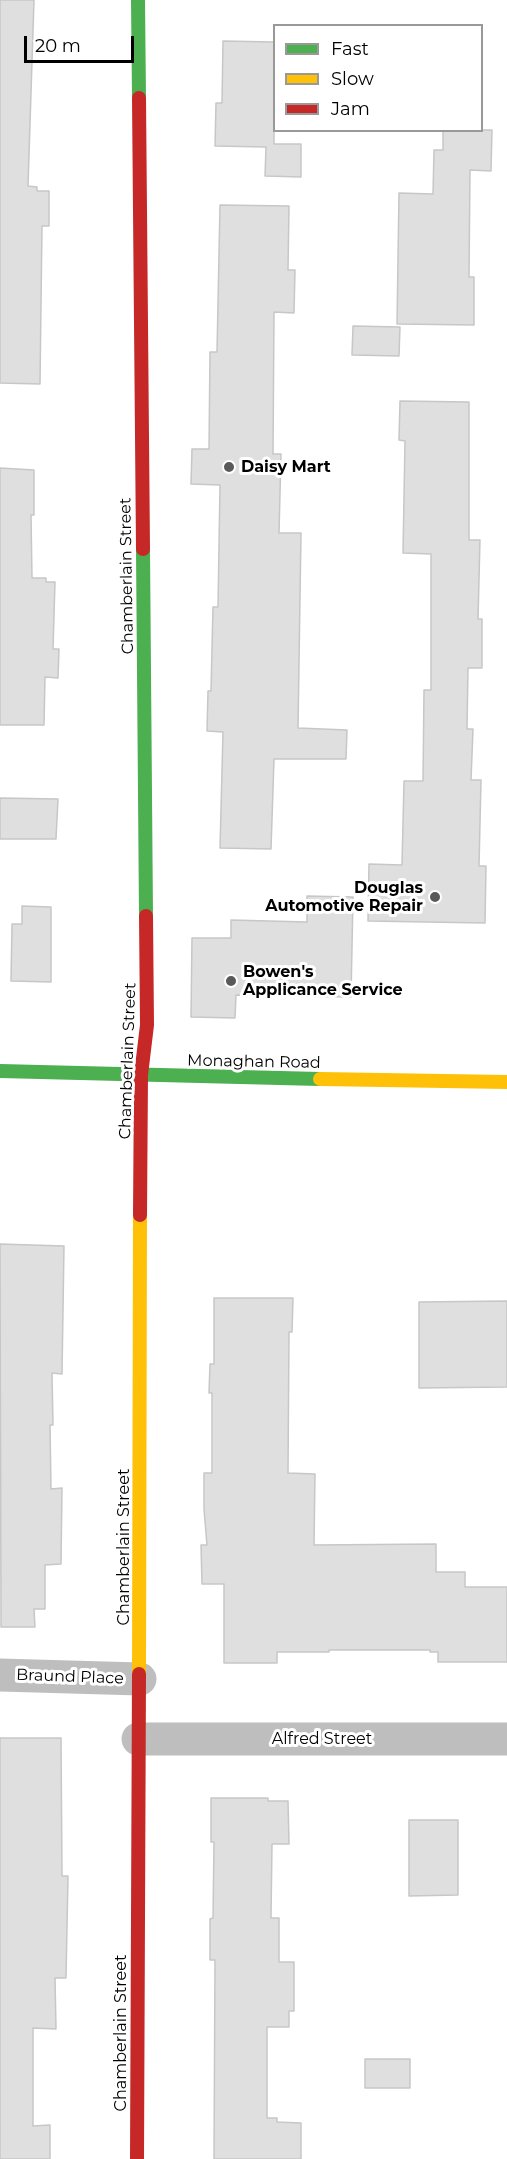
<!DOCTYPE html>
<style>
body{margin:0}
#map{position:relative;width:507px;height:2159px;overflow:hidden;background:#fff;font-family:Montserrat,sans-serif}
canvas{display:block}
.legend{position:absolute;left:273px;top:24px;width:210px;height:108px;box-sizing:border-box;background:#fff;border:2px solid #999;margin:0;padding:8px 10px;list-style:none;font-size:18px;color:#000}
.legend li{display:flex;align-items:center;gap:12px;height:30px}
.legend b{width:30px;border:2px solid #999}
.scale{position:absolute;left:24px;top:36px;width:110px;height:27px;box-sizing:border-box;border:3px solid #000;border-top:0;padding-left:8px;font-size:18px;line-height:21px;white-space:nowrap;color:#000;-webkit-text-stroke:4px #fff;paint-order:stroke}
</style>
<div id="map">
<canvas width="507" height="2159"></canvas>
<ul class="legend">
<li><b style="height:8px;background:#4caf50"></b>Fast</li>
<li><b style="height:8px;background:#ffc107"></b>Slow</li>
<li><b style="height:8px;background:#c62828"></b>Jam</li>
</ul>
<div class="scale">20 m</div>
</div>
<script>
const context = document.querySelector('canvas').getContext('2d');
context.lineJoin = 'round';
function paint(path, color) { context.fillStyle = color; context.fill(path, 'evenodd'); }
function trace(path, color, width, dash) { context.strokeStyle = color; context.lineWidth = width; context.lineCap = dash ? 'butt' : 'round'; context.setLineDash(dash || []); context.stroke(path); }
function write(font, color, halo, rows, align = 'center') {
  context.font = font + ' Montserrat,sans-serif'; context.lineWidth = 6; context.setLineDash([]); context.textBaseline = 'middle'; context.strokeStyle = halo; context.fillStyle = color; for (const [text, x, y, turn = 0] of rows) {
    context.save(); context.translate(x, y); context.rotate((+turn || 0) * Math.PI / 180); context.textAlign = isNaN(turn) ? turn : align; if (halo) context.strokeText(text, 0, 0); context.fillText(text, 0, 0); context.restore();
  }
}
const building = new Path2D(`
 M0,0H34L28,186L37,187V191H49V226H42L40,384L0,383Z
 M223,41L274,42V144H301V177L265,176L266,147L215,146L216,103H222Z
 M443,130H492L491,171L470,170L469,277H474V325L397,324L399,193L433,194L434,150H443Z
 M220,205L289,206L288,270H295L294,313L274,312L273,454H281L279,533H301L298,728L347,730L346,759H274L271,849L220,848L223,732L207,731L208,691H211L213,607H218L220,485L191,484L192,449H209L210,352H217Z
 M353,326L400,327L399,356L352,355Z
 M400,401L469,402V540H480L478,619H482V668H468L467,729H473L471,780H481L479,866H486L485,923L368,921L369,864L402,865L404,781H423L424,690H431V554L403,553L405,441L399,440Z
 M0,468L34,470V515H31L32,578H46V582H55L53,649H59L58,678L45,677L44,725H0Z
 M0,798L58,799L56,839H0Z
 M307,896L353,897L351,997L236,995L235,1018L191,1017L192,938H231V920L307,922Z
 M22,906L51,907V982L11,981L12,924H22Z
 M0,1244L64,1246L62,1374L52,1373L53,1425H50L51,1489L62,1488L61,1564L45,1565V1609H34L35,1627H1Z
 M214,1298H293L292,1332H289L288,1473L315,1474L314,1545L436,1544V1572H465V1587H507V1662H438V1652H430V1650H329V1652H277V1663H224V1584H202L201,1545H207L204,1509V1473H212V1393H209L210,1364H214Z
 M507,1301V1387L419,1388V1302Z
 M0,1738H61L62,1876H68L66,1978H55L56,2029L33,2028V2126L50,2125V2159H0Z
 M211,1798H268V1801H288L289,1844H272L271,1918H279V1962H294V2011H289V2027H267V2118H277V2122L301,2123V2159H214L215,1960H210V1919L213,1918L214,1842H211Z
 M409,1820H458V1895L409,1896Z
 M365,2059H410V2088H365Z`);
const street = new Path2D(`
 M0,1675L140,1679
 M138,1739H507`);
const fast = new Path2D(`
 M138,0L139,98
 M143,549L146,916
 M0,1071L320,1079`);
const slow = new Path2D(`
 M320,1079L507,1082
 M139,1674L140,1215`);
const jam = new Path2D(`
 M139,98L143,549
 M140,1215L141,1075L147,1025L146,916
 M137,2159L139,1674`);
const markers = [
 [229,467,6,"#595959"],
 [435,897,6,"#595959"],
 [231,981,6,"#595959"]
];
const poiNames = [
 ["Daisy Mart",241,467],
 ["Douglas",423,888,"right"],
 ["Automotive Repair",423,906,"right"],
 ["Bowen's",243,972],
 ["Applicance Service",243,990]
];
const streetNames = [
 ["Chamberlain Street",127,576,-91],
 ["Chamberlain Street",128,1061,-88],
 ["Monaghan Road",254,1062,1],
 ["Chamberlain Street",124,1547,-90],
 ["Braund Place",70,1677,2],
 ["Alfred Street",322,1739],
 ["Chamberlain Street",121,2033,-90]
];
paint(building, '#dfdfdf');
trace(building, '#c7c7c7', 1.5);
trace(street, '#bebebe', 33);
trace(fast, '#4caf50', 14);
trace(slow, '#ffc107', 14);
trace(jam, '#c62828', 14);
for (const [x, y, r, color] of markers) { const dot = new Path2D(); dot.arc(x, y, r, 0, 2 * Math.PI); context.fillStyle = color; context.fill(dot); trace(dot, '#fff', 2); }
write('bold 16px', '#000', '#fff', poiNames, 'left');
write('16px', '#000', '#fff', streetNames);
</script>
